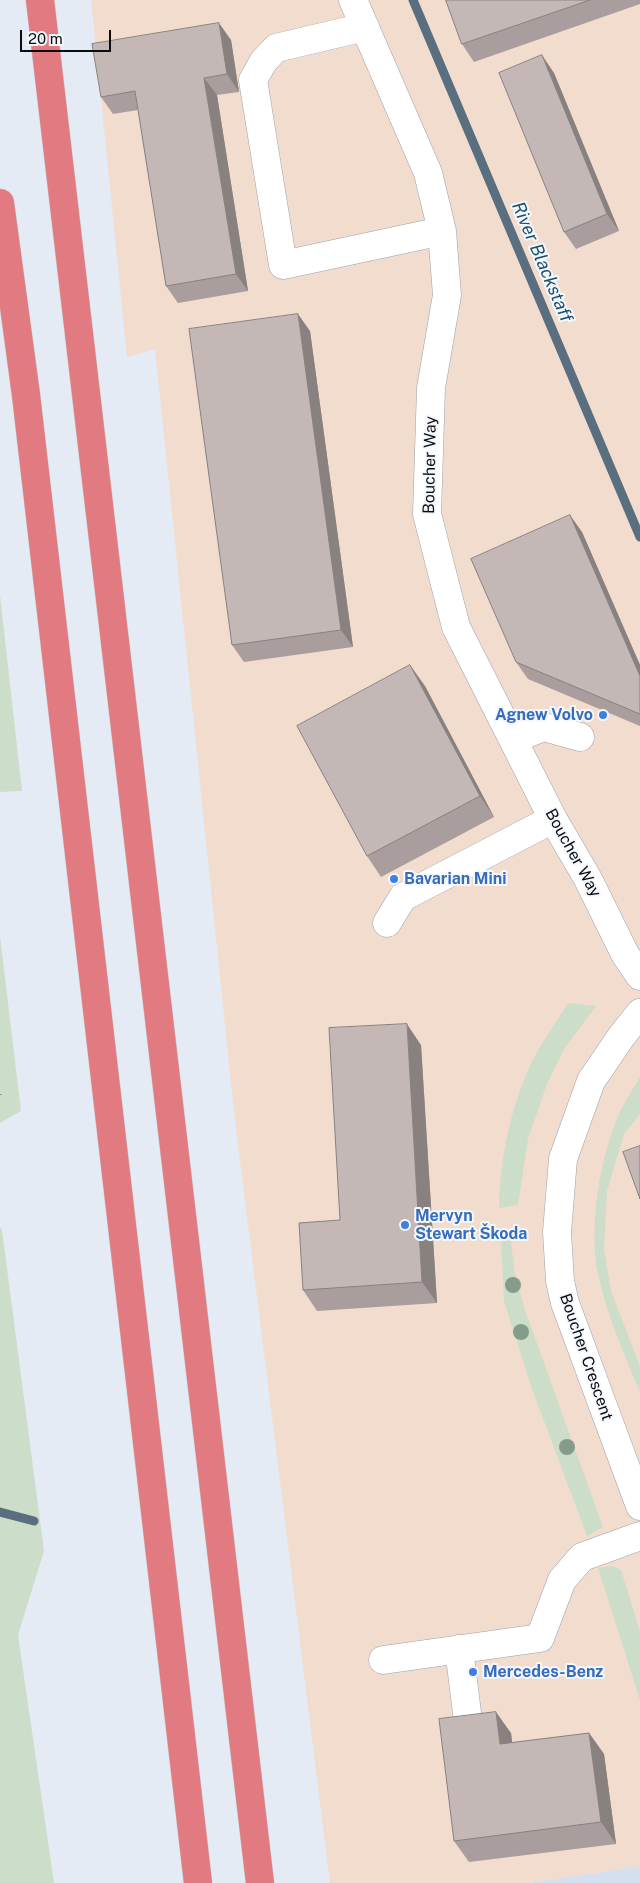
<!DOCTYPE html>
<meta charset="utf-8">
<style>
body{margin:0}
#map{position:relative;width:640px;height:1883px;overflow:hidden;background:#e5ebf4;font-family:"Public Sans",sans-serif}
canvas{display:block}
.scale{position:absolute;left:20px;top:30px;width:91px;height:22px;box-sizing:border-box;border:2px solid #0a0c0f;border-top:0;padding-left:6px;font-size:15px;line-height:18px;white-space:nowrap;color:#0a0c0f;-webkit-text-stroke:4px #f4f8fd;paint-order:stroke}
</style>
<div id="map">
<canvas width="640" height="1883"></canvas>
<div class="scale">20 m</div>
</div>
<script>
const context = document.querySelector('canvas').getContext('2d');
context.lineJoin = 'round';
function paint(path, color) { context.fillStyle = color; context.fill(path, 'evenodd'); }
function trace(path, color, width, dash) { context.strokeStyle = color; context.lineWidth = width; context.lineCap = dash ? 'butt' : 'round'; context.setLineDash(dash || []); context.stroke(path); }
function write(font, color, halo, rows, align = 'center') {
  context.font = font + ' "Public Sans",sans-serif'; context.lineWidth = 4; context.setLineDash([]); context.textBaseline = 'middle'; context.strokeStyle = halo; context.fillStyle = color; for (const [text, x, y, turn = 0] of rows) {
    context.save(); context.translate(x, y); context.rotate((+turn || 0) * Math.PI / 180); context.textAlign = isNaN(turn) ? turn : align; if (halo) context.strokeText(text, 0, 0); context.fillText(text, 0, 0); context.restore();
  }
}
const built = new Path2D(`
 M640,1866V1883H528Z`);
const industrial = new Path2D(`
 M91,0H640V1866L528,1883H330L234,1112L155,349L127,357Z`);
const green = new Path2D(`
 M0,595L22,791L0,792Z
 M0,936L21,1111L0,1123Z
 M568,1003L596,1006L564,1049L547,1084L528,1139L518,1205L499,1208C500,1160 510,1110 530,1066C540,1044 556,1023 568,1003Z
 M640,1077V1114L624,1134L607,1191L604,1249L611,1291L640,1366V1392C624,1354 607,1315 598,1274C588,1228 600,1157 619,1114C625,1101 633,1089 640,1077Z
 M0,1227L2,1230L44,1551L18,1635L54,1883H0Z
 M501,1241H511L515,1275L526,1313L603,1527L587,1536L531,1386L504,1301Z
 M613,1566L621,1570L640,1631V1700L598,1568Z`);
const stream = new Path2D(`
 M413,0L640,537
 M0,1512L34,1521`);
const path = new Path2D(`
 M0,1094V1095`);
const minor = new Path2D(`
 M353,0L428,173L442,231L447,295L431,388L427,514L456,627L553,819L588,879L625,954L640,976
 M365,27L276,48L263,62L253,80L283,265L442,231
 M513,739L544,727L580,737
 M387,923L403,897L553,819
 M640,1013L621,1037L591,1081L563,1159L557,1232L560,1281L565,1303L640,1506
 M459,1649L467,1713
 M383,1660L540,1638L562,1580L582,1557L640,1536`);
const highway = new Path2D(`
 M40,0L260,1883
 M0,203L26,395L198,1883`);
const trees = [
 [513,1285],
 [521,1332],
 [567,1447]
];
const wall = new Path2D(`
 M446,0H640V4L474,62L462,44Z
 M231,40L239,92L217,95L248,291L178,303L166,286L138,110L113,114L101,97Z
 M554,73L619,231L576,249L564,232Z
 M310,331L353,647L244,662L232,645Z
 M582,532L640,665V726L528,679L516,662Z
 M425,686L494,817L381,877L367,856Z
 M421,1045L437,1303L317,1311L303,1290L340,1220Z
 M511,1733L512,1743L589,1733L604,1754L616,1844L469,1862L454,1841Z`);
const shadedWall = new Path2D(`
 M219,23L231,40L239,92L227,74Z
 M542,55L554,73L619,231L607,214Z
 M204,78L217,95L248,291L236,274Z
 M298,314L310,331L353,647L341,630Z
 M570,515L582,532L640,665V676Z
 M410,665L425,686L494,817L480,796Z
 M407,1024L421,1045L437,1303L422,1282Z
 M496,1712L511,1733L515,1765L500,1744Z
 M589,1733L604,1754L616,1844L601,1822Z`);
const building = new Path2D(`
 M446,0H590L462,44Z
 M219,23L227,74L204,78L236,274L166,286L135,91L101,97L92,44Z
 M542,55L607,214L564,232L499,73Z
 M298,314L341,630L232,645L189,329Z
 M570,515L640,676V714L516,662L471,559Z
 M410,665L480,796L367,856L297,726Z
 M407,1024L422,1282L303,1290L299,1223L340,1220L329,1028Z
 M640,1146V1199L623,1152Z
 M496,1712L500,1744L589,1733L601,1822L454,1841L439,1719Z`);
const markers = [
 [603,715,5,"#3f7fe0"],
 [394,879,5,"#3f7fe0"],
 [405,1225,5,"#3f7fe0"],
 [473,1672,5,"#3f7fe0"]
];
const streetNames = [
 ["Boucher Way",430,465,-89],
 ["Boucher Way",573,853,61],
 ["Boucher Crescent",586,1357,71]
];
const shopNames = [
 ["Agnew Volvo",593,715,"right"],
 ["Bavarian Mini",404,879],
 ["Mervyn",415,1216],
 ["Stewart Škoda",415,1234],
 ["Mercedes-Benz",483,1672]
];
const waterNames = [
 ["River Blackstaff",542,262,67]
];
paint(built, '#d5e0ef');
paint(industrial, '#f1dcce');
paint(green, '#ccdec9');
trace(stream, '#596e7e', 9);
trace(minor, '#9ca2aa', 29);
trace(highway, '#c9caca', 29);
trace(path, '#8a8f95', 3, [4, 4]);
trace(minor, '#fff', 28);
trace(highway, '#e17a81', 28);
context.fillStyle = '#869c8a';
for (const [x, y] of trees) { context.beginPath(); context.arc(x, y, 8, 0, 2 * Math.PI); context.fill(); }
paint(wall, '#a99e9d');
paint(shadedWall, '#898180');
paint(building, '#c4b8b7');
trace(building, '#898180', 1);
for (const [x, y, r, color] of markers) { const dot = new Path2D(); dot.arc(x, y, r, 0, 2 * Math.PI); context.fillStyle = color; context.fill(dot); trace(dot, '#f4f8fd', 2); }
write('16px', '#0a0c0f', '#f4f8fd', streetNames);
write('bold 16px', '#366cbe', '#f4f8fd', shopNames, 'left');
write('italic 18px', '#1b4f6e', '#f4f8fd', waterNames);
</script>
